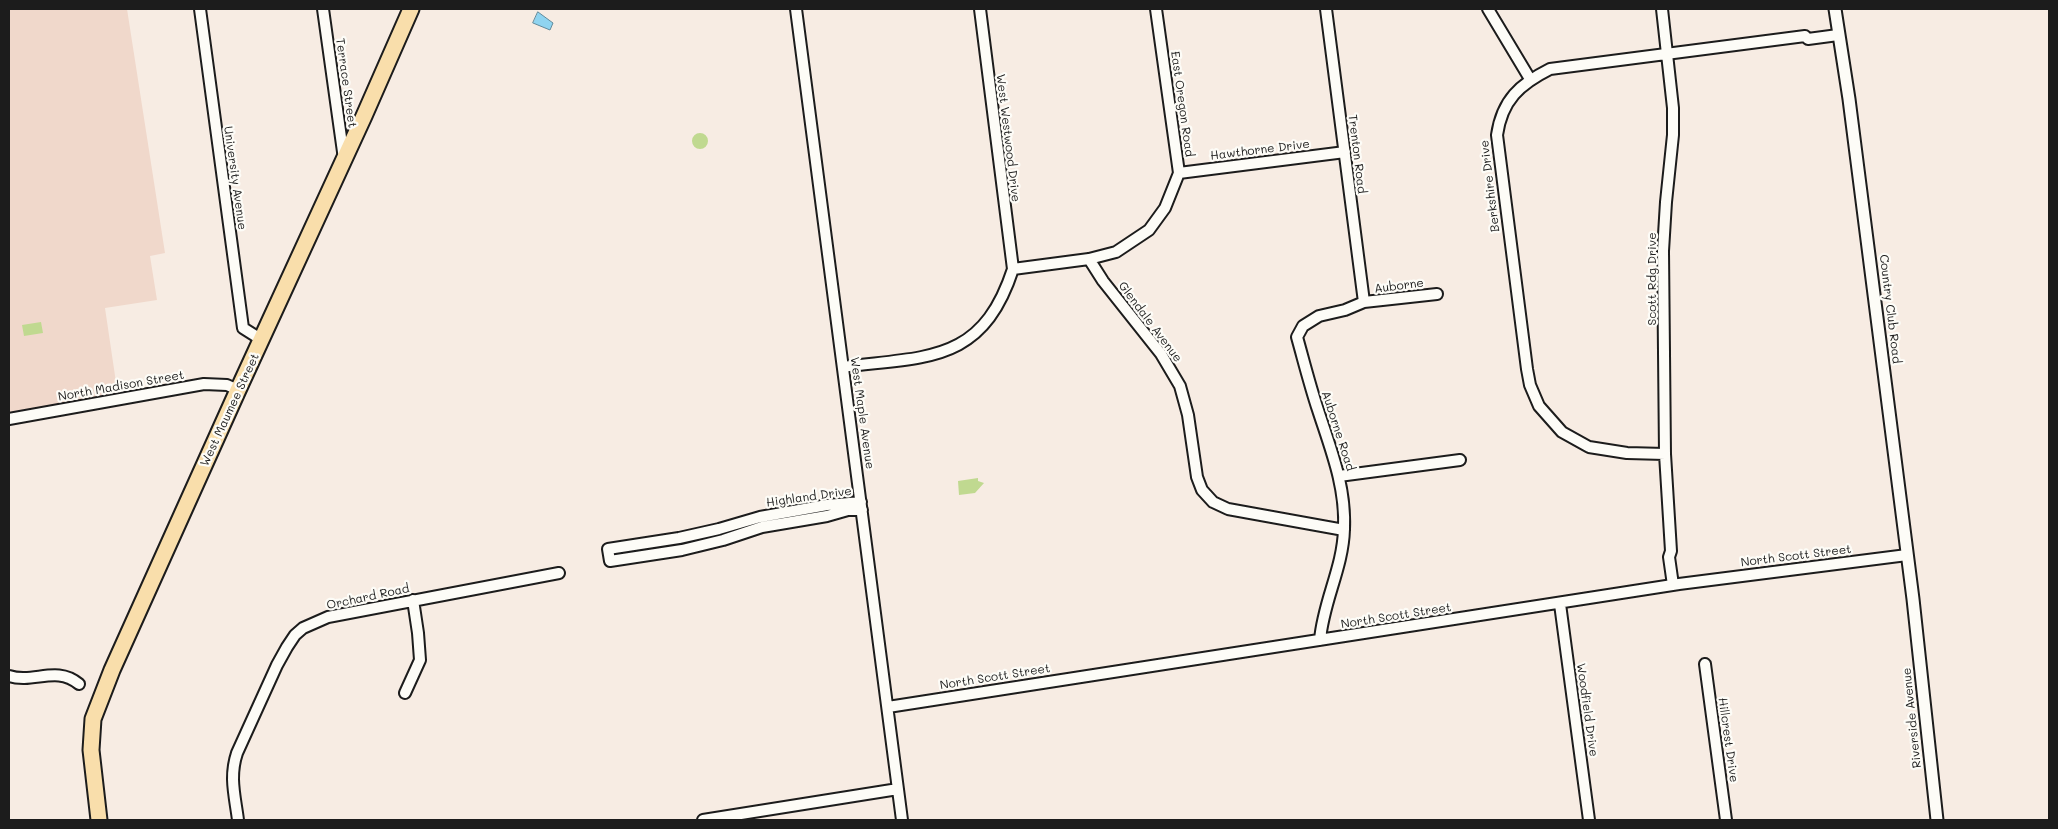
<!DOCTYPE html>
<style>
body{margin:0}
#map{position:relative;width:2058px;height:829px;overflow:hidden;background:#f7ece3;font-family:Mali,sans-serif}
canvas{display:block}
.frame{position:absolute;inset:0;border:10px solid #1c1c1c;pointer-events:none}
</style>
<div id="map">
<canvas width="2058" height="829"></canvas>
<div class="frame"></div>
</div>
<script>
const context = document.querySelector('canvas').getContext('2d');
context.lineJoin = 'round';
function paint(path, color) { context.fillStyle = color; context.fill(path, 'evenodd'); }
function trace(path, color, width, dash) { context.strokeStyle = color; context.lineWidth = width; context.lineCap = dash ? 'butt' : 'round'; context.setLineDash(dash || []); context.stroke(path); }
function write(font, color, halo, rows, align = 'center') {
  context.font = font + ' Mali,sans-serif'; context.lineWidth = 4.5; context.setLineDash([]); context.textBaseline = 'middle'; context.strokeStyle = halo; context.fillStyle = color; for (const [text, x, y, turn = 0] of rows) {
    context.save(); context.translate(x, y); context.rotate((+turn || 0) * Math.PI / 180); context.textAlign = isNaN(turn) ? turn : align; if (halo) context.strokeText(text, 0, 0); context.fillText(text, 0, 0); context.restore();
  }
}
const built = new Path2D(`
 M9,9H127L165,253L150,256L157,300L105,308L118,396L9,413Z`);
const green = new Path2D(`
 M692 141a8 8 0 1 1 16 0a8 8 0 1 1-16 0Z
 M41,322L43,333L24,336L22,325Z
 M978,478V481L984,483L975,493L959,495L958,481Z`);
const water = new Path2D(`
 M538,12L553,23L550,30L533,23Z`);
const minor = new Path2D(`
 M200,9L243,328L262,340
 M323,9L344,159
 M796,9L902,820
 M1326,9L1364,302
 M1488,9L1530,79
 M1662,9L1673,108V135L1666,202L1663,251L1665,454L1671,551L1669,557L1673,585
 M1179,173L1345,152
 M1089,259L1103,281L1161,354L1180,386L1188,415L1197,477L1202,490L1213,502L1228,509L1250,513L1344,530
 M1013,269L1089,259L1116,252L1149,230L1165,208L1179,173L1156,9
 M843,367C927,356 982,364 1013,269L980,9
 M9,419L204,384L227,385L238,390
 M1665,454L1627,453L1589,447L1562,432L1539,406L1530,385L1527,369L1497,135C1502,100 1520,84 1550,69L1805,36L1808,39L1838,35
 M1339,476L1460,460
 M861,502L827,505L760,517L719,529L679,538L608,549L610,561L682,550L723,540L762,527L827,516L848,510H862
 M1560,604L1589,820
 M1320,640C1323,602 1343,568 1344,529C1346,487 1331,450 1318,410C1310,386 1304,362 1297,337L1303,326L1319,316L1345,310L1364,302L1437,294
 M1705,664L1726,820
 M9,676C34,684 56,665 79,684
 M405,693L420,660L418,633L413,600
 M888,707L1679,584L1907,555
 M238,820C235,796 229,777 237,753L277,665L287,647L295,635L303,628L328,617L559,573
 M703,820L898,789`);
const tertiary = new Path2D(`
 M1835,9L1849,99L1913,599L1937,820`);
const primary = new Path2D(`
 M99,820L91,750L93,719L112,670L238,390L364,116L411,9`);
const streetNames = [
 ["Terrace Street",346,83,82],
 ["East Oregon Road",1182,104,82],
 ["West Westwood Drive",1008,138,83],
 ["Hawthorne Drive",1260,150,-7],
 ["Trenton Road",1357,154,83],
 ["University Avenue",235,178,82],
 ["Berkshire Drive",1490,186,-97],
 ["Scott Rdg Drive",1652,279,-90],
 ["Auborne",1399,286,-7],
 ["Country Club Road",1890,309,83],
 ["Glendale Avenue",1150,322,53],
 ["North Madison Street",121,386,-10],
 ["West Maumee Street",230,410,-65],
 ["West Maple Avenue",862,413,82],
 ["Auborne Road",1338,431,72],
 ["Highland Drive",809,497,-8],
 ["North Scott Street",1796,556,-7],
 ["Orchard Road",368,597,-12],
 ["North Scott Street",1396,616,-9],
 ["North Scott Street",995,677,-9],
 ["Woodfield Drive",1587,710,82],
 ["Riverside Avenue",1912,718,-96],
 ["Hillcrest Drive",1728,740,82]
];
paint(built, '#f0d8cb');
paint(green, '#c0d990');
paint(water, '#8fd4f0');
trace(water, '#618a9b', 1);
trace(minor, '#1c1c1c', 14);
trace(tertiary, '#1c1c1c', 15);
trace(primary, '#1c1c1c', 19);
trace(minor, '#fdfcf7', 10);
trace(tertiary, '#fdfcf7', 11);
trace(primary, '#f9deab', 15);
write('12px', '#1c1c1c', '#fdfcf7', streetNames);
</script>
